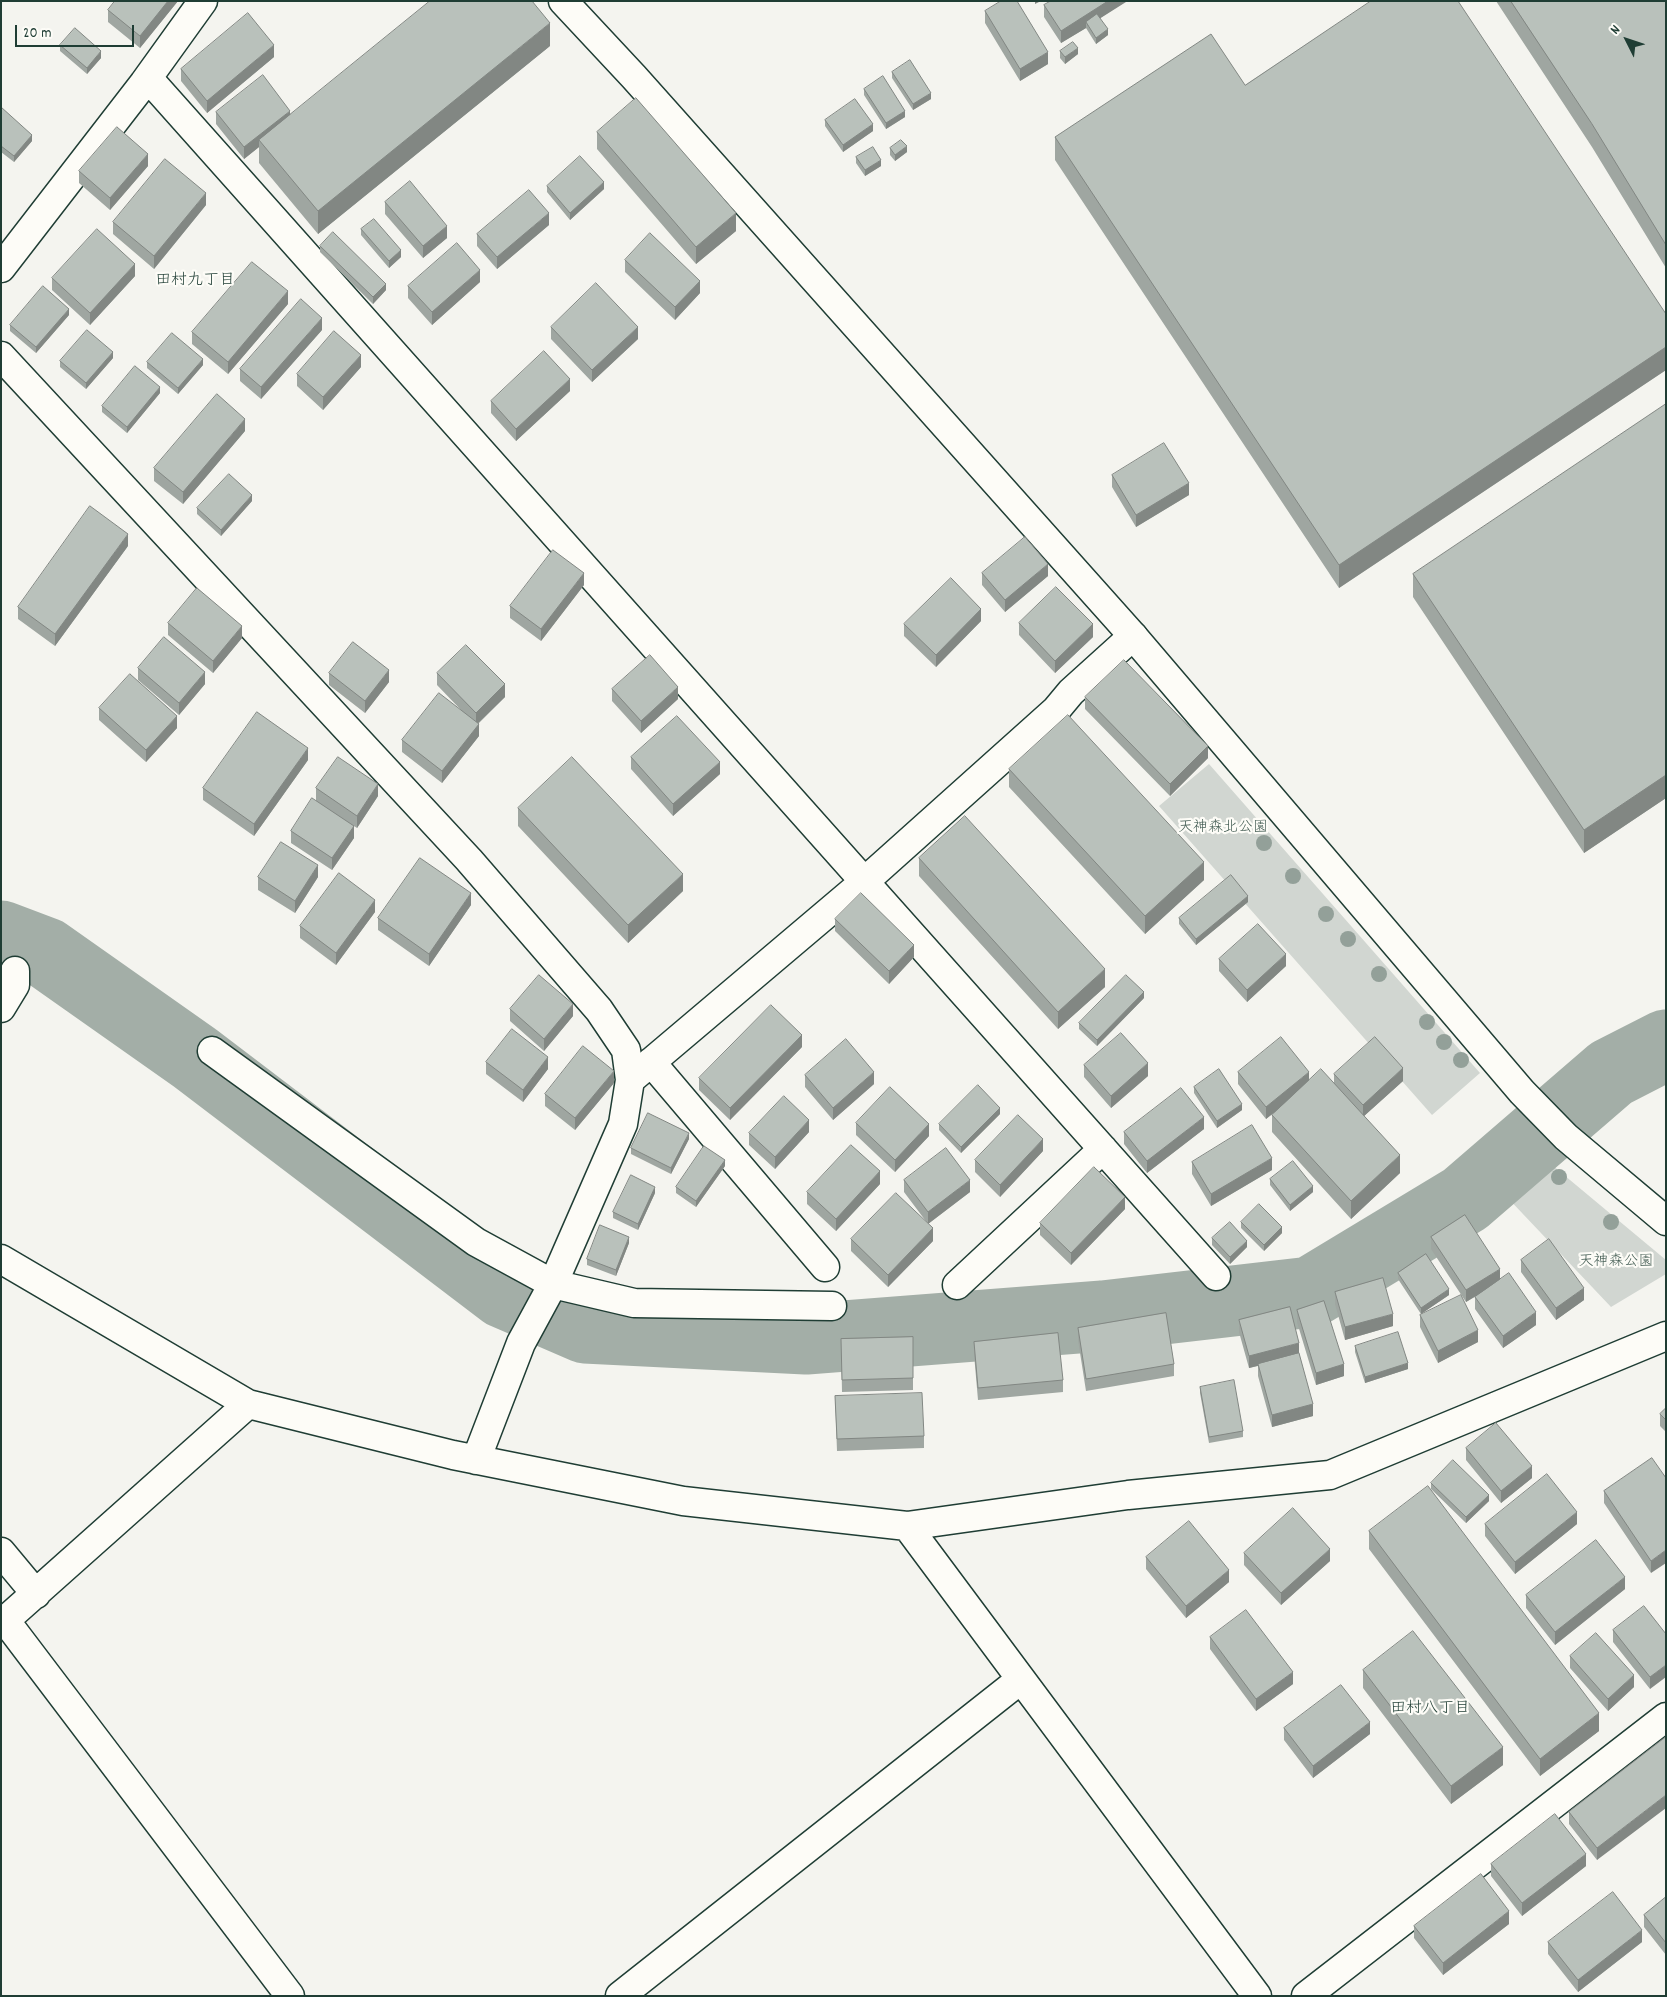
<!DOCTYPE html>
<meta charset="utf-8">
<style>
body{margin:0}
#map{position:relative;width:1667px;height:1997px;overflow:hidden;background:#f4f4ef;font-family:Dekko,sans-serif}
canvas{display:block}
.frame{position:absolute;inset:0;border:2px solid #1f3d34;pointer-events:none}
.north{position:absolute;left:1602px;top:15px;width:50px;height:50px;-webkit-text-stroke:4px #fdfcf7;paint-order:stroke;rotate:311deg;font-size:14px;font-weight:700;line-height:20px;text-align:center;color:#1f3d34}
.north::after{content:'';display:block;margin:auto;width:18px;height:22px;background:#1f3d34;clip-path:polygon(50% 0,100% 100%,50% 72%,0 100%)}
.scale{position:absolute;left:15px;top:25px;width:119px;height:22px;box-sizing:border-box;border:2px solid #1f3d34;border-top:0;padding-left:6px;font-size:15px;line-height:18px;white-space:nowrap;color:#1f3d34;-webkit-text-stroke:4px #fdfcf7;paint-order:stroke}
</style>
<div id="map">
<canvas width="1667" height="1997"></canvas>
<div class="frame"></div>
<div class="north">N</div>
<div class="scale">20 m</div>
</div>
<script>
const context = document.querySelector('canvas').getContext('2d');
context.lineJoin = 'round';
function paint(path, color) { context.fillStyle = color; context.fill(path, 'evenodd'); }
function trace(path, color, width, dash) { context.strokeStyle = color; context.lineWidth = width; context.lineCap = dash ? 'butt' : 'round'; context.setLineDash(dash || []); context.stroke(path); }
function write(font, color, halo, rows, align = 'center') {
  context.font = font + ' Dekko,"Klee One",sans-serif'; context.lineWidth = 4.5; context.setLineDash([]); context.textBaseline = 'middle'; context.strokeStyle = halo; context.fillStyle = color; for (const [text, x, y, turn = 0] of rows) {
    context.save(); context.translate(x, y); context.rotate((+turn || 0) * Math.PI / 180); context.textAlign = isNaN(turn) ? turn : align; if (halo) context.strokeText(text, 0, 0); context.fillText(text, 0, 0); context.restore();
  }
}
const green = new Path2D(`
 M1209,764L1480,1073L1432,1115L1159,806Z
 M1540,1155L1666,1260V1274L1611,1307L1505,1195Z`);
const river = new Path2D(`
 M1,936L46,953L195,1058L504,1293L585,1328L806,1339L1103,1316L1311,1292L1465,1199L1611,1073L1666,1045`);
const minor = new Path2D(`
 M148,78L1216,1276
 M1,268L144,83L203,1
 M1,356L469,860L599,1010L626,1050L630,1080L623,1124L553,1284L521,1343L476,1460
 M1,1008L15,985V971
 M212,1051L476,1242L553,1284L634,1303L832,1306
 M651,1062L825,1267
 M630,1080L864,882L1056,710L1071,692L1133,636
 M1,1259L248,1404L453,1455L683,1501L907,1526L1128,1495L1330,1475L1666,1336
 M957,1285L1103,1149
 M907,1526L1257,1996
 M1,1552L36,1594
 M5,1620L290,1996
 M1,1624L248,1404
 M620,1996L1020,1680
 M1306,1996L1666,1717`);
const tertiary = new Path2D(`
 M563,1L634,77L1133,636L1522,1092L1566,1137L1666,1221`);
const trees = [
 [1264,843],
 [1293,876],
 [1326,914],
 [1348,939],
 [1379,974],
 [1427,1022],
 [1444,1042],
 [1461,1060],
 [1559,1177],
 [1611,1222]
];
const wall = new Path2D(`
 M178,1L140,48L108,22V10Z
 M1126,1L1100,18L1108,35L1096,44L1086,28L1061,43L1044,17V5Z
 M1496,1H1666V268L1592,147Z
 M985,11L1048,64L1020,81L985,23Z
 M60,45L101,58L87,74L60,51Z
 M550,46L318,234L259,163V147L244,159L216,124V112L290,114Z
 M1060,51L1078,54L1065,64L1060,58Z
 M274,57L207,113L181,81V69Z
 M892,72L931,99L913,110L892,78Z
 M1245,85L1666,314V370L1339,588L1055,160V137Z
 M864,89L905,117L886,129L864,95Z
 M1,107L32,141L14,162L1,152Z
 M825,120L873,131L843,152L825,126Z
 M597,132L736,231L696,264L597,149Z
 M890,148L907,152L895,161L890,155Z
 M856,157L881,166L865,176L856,163Z
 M148,166L110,210L79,183V171Z
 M547,186L604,189L570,220L547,192Z
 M385,202L447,238L423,258L385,214Z
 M206,205L154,269L113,234V222Z
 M549,225L497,269L477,246V234Z
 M361,229L401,257L389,268L361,235Z
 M320,246L386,290L373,304L320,252Z
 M625,260L700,293L675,320L625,272Z
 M135,276L90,325L52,290V278Z
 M480,282L432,325L408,298V286Z
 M288,304L228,374L192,344V332Z
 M69,315L36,353L10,331V325Z
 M551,327L638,339L592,382L551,339Z
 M322,330L261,399L240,381V369Z
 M113,358L86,389L60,367V361Z
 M147,362L203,365L178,394L147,368Z
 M361,367L323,410L297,386V374Z
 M570,391L516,441L491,413V401Z
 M160,393L127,433L102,412V406Z
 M1666,404V798L1584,853L1413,597V574Z
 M245,431L183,504L154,481V468Z
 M1112,475L1189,495L1136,527L1112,487Z
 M252,501L221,536L197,514V508Z
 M128,546L55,646L18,619V607Z
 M982,573L1048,576L1005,612L982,585Z
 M584,585L541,641L510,618V606Z
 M981,621L936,667L904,636V624Z
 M168,623L242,638L213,673L168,635Z
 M1019,623L1093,637L1055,673L1019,635Z
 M138,668L205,684L179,715L138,680Z
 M329,673L389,682L365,713L329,685Z
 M437,673L505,697L478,724L479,736L442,783L402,752V740L462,711L437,685Z
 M612,689L678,699L641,733L612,701Z
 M1085,697L1208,758L1170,796L1085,709Z
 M99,708L177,728L146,762L99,720Z
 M631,757L720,774L673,816L631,769Z
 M308,760L254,836L203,800V788Z
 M1009,769L1204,880L1145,934L1009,787Z
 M316,788L378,796L357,828L354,826V838L332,870L291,843V831L316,801Z
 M518,808L683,891L628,943L518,826Z
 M919,858L1105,987L1058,1029L919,876Z
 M258,877H318L295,913L258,890Z
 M1248,902L1196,945L1179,924V918Z
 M471,905L429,966L378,930V918Z
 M375,912L336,965L300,938V926Z
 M835,919L914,957L889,984L835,931Z
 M1219,959L1286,966L1247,1002L1219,971Z
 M1144,998L1097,1046L1079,1029V1023Z
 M510,1009L573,1016L544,1051L510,1021Z
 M802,1047L730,1120L699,1090V1078Z
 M486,1062L548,1069L523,1102L486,1074Z
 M1084,1065L1148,1076L1111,1108L1084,1077Z
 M1238,1072L1334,1083V1074L1403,1081L1364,1116L1400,1173L1351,1219L1272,1132V1115L1275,1112L1266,1119L1238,1084Z
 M805,1075L874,1084L833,1120L805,1087Z
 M614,1083L575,1130L545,1106V1094Z
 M1194,1087L1242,1110L1217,1128L1194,1093Z
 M1000,1114L961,1153L939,1130V1124Z
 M856,1123L929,1136L895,1172L856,1135Z
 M1204,1129L1147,1173L1124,1144V1132Z
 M809,1132L775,1169L749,1145V1133Z
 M689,1139L671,1174L631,1154V1148Z
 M1043,1151L1000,1197L975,1172V1160Z
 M1192,1162L1272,1170L1211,1206L1192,1174Z
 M725,1166L696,1207L676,1193V1187Z
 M1270,1179L1313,1192L1290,1211L1270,1185Z
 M904,1180L970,1192L928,1224L904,1192Z
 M880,1184L836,1231L807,1204V1192Z
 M655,1193L638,1230L613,1218V1212Z
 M1125,1209L1071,1265L1040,1235V1223Z
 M1241,1222L1282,1233L1264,1251L1241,1228Z
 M1431,1237L1500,1280L1536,1325L1503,1348L1475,1309V1297L1485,1291L1466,1302L1431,1249Z
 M1212,1238L1247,1247L1230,1264L1212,1245Z
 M851,1239L933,1241L888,1287L851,1251Z
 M629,1243L616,1276L587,1265V1259Z
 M1521,1260L1584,1300L1556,1320L1521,1272Z
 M1398,1273L1449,1295L1421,1314L1398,1279Z
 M1335,1292L1393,1326L1345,1340L1335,1304Z
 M1297,1310L1344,1376L1316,1385L1297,1322Z
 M1420,1315L1478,1342L1438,1363L1420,1327Z
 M1239,1320L1299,1353L1313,1416L1272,1427L1258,1376V1366L1249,1368L1239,1332Z
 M1078,1328L1174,1364V1376L1086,1391L1078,1340Z
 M913,1337V1390L842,1392L841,1339Z
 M974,1342L1063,1380V1392L978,1400L974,1354Z
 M1355,1346L1408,1369L1365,1383L1355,1352Z
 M1200,1387L1243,1431V1437L1209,1443L1200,1393Z
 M835,1396L924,1436V1448L837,1451Z
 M1666,1408V1432L1660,1426V1414Z
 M1466,1448L1532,1478L1501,1503L1466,1460Z
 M1652,1458L1651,1573L1604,1503V1491Z
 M1431,1483L1489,1501L1466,1523L1431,1489Z
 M1485,1524H1577L1515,1574L1485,1536Z
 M1369,1531L1599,1731L1540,1776L1369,1549Z
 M1244,1553L1330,1561L1281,1605L1244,1565Z
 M1146,1557L1229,1582L1186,1618L1146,1569Z
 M1625,1589L1555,1645L1526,1608V1595Z
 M1613,1630L1666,1634L1650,1689L1613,1642Z
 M1210,1637L1293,1684L1256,1711L1210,1649Z
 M1570,1656L1634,1687L1608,1711L1570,1668Z
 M1363,1670L1503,1765L1451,1804L1363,1688Z
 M1284,1728L1370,1734L1313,1778L1284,1740Z
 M1666,1737L1597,1860L1569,1824V1812Z
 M1491,1864L1586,1866L1522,1916L1491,1876Z
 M1666,1897V1955L1644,1927V1915Z
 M1509,1924L1443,1975L1414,1938V1926Z
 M1548,1942H1642L1578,1992L1548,1954Z`);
const shadedWall = new Path2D(`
 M168,1H178L140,48V36Z
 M1035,1H1041L1035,4Z
 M1108,1L1126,2L1088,26L1086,22V28L1061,43V31Z
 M550,23V46L318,234V211Z
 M1108,29V35L1096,44V38Z
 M274,45V57L207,113V101Z
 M1078,48V54L1065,64V57Z
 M101,51V58L87,74V68Z
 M1048,52V64L1020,81V69Z
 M931,93V99L913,110V104Z
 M290,111V123L259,140V147L244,159V147Z
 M905,111V117L886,129V123Z
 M873,124V131L843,152V145Z
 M32,135V141L14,162V156Z
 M907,146V152L895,161V155Z
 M148,154V166L110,210V198Z
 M881,160V166L865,176V170Z
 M604,182V189L570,220V213Z
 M206,193V205L154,269V256Z
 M549,213V225L497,269V257Z
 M736,213V231L696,264V247Z
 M447,226V238L423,258V246Z
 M401,250V257L389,268V261Z
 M135,264V276L90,325V313Z
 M480,270V282L432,325V312Z
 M700,281V293L675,320V307Z
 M386,284V290L373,304V297Z
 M288,291V304L228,374V362Z
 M69,309V315L36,353V347Z
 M322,318V330L261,399V387Z
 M638,327V339L592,382V370Z
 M1666,347V370L1339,588V565Z
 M113,352V358L86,389V383Z
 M361,355V367L323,410V397Z
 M203,359V365L178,394V388Z
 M570,379V391L516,441V429Z
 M160,387V393L127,433V427Z
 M245,419V431L183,504V492Z
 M1189,483V495L1136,527V515Z
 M252,495V501L221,536V530Z
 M128,534V546L55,646V634Z
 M1048,564V576L1005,612V600Z
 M584,573V585L541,641V629Z
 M981,609V621L936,667V655Z
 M1093,624V637L1055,673V661Z
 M242,626V638L213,673V661Z
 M389,670V682L365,713V701Z
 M205,672V684L179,715V703Z
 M505,684V697L476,725V713Z
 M678,687V699L641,733V721Z
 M177,716V728L146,762V750Z
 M479,724V736L442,783V771Z
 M1208,746V758L1170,796V784Z
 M308,748V760L254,836V824Z
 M720,762V774L673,816V804Z
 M1666,775V798L1584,853V830Z
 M378,784V796L357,828V816Z
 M354,826V838L332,870V858Z
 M1204,862V880L1145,934V916Z
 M318,865V877L295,913V901Z
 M683,874V891L628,943V925Z
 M471,893V905L429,966V954Z
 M1248,896V902L1196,945V939Z
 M375,900V912L336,965V953Z
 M914,945V957L889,984V971Z
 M1286,954V966L1247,1002V990Z
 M1105,969V987L1058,1029V1012Z
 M1144,992V998L1097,1046V1040Z
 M573,1004V1016L544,1051V1039Z
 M802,1035V1047L730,1120V1108Z
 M548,1057V1069L523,1102V1090Z
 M1148,1063V1076L1111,1108V1096Z
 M1403,1068V1081L1363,1117V1105Z
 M614,1071V1083L575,1130V1118Z
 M874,1072V1084L833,1120V1108Z
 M1309,1072V1084L1266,1119V1107Z
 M1242,1104V1110L1217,1128V1121Z
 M1000,1108V1114L961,1153V1147Z
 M1204,1117V1129L1147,1173V1161Z
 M809,1120V1132L775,1169V1157Z
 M929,1124V1136L895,1172V1160Z
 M689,1133V1139L671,1174V1168Z
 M1043,1139V1151L1000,1197V1185Z
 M1400,1155V1173L1351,1219V1201Z
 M1272,1158V1170L1211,1206V1194Z
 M725,1160V1166L696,1207V1201Z
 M880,1171V1184L836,1231V1219Z
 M970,1180V1192L928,1224V1212Z
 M1313,1186V1192L1290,1211V1205Z
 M655,1187V1193L638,1230V1224Z
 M1125,1197V1209L1071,1265V1253Z
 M1282,1227V1233L1264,1251V1245Z
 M933,1228V1241L888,1287V1275Z
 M629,1237V1243L616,1276V1270Z
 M1247,1241V1247L1230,1264V1257Z
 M1500,1269V1281L1466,1302V1290Z
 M1584,1288V1300L1556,1320V1308Z
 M1449,1289V1295L1421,1314V1308Z
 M1536,1312V1325L1503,1348V1336Z
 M1393,1314V1326L1345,1340V1327Z
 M1478,1330V1342L1438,1363V1351Z
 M1299,1343V1355L1249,1368V1356Z
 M1408,1363V1369L1365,1383V1377Z
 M1344,1364V1376L1316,1385V1373Z
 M1313,1404V1416L1272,1427V1415Z
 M1532,1466V1478L1501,1503V1491Z
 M1489,1495V1501L1466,1523V1517Z
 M1577,1512V1524L1515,1574V1562Z
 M1330,1549V1561L1281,1605V1593Z
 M1666,1550V1563L1651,1573V1561Z
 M1229,1570V1582L1186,1618V1606Z
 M1625,1577V1589L1555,1645V1632Z
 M1666,1665V1677L1650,1689V1677Z
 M1293,1672V1684L1256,1711V1699Z
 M1634,1675V1687L1608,1711V1699Z
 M1599,1713V1731L1540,1776V1759Z
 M1370,1722V1734L1313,1778V1766Z
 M1503,1747V1765L1451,1804V1786Z
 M1666,1795V1808L1597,1860V1848Z
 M1586,1854V1866L1522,1916V1903Z
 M1509,1911V1924L1443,1975V1963Z
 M1642,1930V1942L1578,1992V1980Z`);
const building = new Path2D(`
 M115,1H168L140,36L108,10Z
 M430,1H532L550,23L318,211L259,140Z
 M1001,1H1017L1048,52L1020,69L985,11Z
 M1051,1H1108L1061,31L1044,5Z
 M1371,1H1458L1666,314V347L1339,565L1055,137L1211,34L1245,85Z
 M1511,1H1666V245L1592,124Z
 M248,13L274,45L207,101L181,69Z
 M1097,14L1108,29L1096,38L1086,22Z
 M75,28L101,51L87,68L60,45Z
 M1073,42L1078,48L1065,57L1060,51Z
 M910,60L931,93L913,104L892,72Z
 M263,75L290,111L244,147L216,112Z
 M883,76L905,111L886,123L864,89Z
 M636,98L736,213L696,247L597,132Z
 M855,99L873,124L843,145L825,120Z
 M1,107L32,135L14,156L1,146Z
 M117,127L148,154L110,198L79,171Z
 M901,140L907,146L895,155L890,148Z
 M873,147L881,160L865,170L856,157Z
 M580,156L604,182L570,213L547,186Z
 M165,159L206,193L154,256L113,222Z
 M410,181L447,226L423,246L385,202Z
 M529,190L549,213L497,257L477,234Z
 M374,219L401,250L389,261L361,229Z
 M97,229L135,264L90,313L52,278Z
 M333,232L386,284L373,297L320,246Z
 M650,233L700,281L675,307L625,260Z
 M457,243L480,270L432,312L408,286Z
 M252,262L288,291L228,362L192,332Z
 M596,283L638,327L592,370L551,327Z
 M43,286L69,309L36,347L10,325Z
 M301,299L322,318L261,387L240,369Z
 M87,330L113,352L86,383L60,361Z
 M334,331L361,355L323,397L297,374Z
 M172,333L203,359L178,388L147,362Z
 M544,351L570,379L516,429L491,401Z
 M135,366L160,387L127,427L102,406Z
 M217,394L245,419L183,492L154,468Z
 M1666,404V775L1584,830L1413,574Z
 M1164,443L1189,483L1136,515L1112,475Z
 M229,474L252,495L221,530L197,508Z
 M90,506L128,534L55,634L18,607Z
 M1025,537L1048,564L1005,600L982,573Z
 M553,550L584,573L541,629L510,606Z
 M951,578L981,609L936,655L904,624Z
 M1056,587L1093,624L1055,661L1019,623Z
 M197,588L242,626L213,661L168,623Z
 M164,637L205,672L179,703L138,668Z
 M353,642L389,670L365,701L329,673Z
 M466,645L505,684L476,713L437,673Z
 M650,655L678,687L641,721L612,689Z
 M1124,660L1208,746L1170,784L1085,697Z
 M130,674L177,716L146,750L99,708Z
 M439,693L479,724L442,771L402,740Z
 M257,712L308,748L254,824L203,788Z
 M1068,715L1204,862L1145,916L1009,769Z
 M677,716L720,762L673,804L631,757Z
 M338,757L378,784L357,816L316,788Z
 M572,757L683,874L628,925L518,808Z
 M312,798L354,826L332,858L291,831Z
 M965,816L1105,969L1058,1012L919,858Z
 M281,842L318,865L295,901L258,877Z
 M420,858L471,893L429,954L378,918Z
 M339,873L375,900L336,953L300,926Z
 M1231,875L1248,896L1196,939L1179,918Z
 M861,893L914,945L889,971L835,919Z
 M1258,924L1286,954L1247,990L1219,959Z
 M539,975L573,1004L544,1039L510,1009Z
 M1126,975L1144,992L1097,1040L1079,1023Z
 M771,1005L802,1035L730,1108L699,1078Z
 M512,1029L548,1057L523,1090L486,1062Z
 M1121,1033L1148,1063L1111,1096L1084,1065Z
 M1281,1037L1309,1072L1266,1107L1238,1072Z
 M1375,1037L1403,1068L1363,1105L1334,1074Z
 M846,1039L874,1072L833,1108L805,1075Z
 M583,1046L614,1071L575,1118L545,1094Z
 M1219,1069L1242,1104L1217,1121L1194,1087Z
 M1321,1069L1400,1155L1351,1201L1272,1115Z
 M978,1085L1000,1108L961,1147L939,1124Z
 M890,1087L929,1124L895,1160L856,1123Z
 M1181,1088L1204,1117L1147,1161L1124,1132Z
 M784,1096L809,1120L775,1157L749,1133Z
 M648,1113L689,1133L671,1168L631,1148Z
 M1018,1115L1043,1139L1000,1185L975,1160Z
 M1252,1125L1272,1158L1211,1194L1192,1162Z
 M851,1145L880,1171L836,1219L807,1192Z
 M704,1146L725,1160L696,1201L676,1187Z
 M946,1148L970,1180L928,1212L904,1180Z
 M1293,1161L1313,1186L1290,1205L1270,1179Z
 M1094,1167L1125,1197L1071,1253L1040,1223Z
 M631,1175L655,1187L638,1224L613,1212Z
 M896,1193L933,1228L888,1275L851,1239Z
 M1259,1204L1282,1227L1264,1245L1241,1222Z
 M1465,1215L1500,1269L1466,1290L1431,1237Z
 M1230,1222L1247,1241L1230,1257L1212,1238Z
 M600,1225L629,1237L616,1270L587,1259Z
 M1549,1239L1584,1288L1556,1308L1521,1260Z
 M1426,1254L1449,1289L1421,1308L1398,1273Z
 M1509,1273L1536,1312L1503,1336L1475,1297Z
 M1383,1278L1393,1314L1345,1327L1335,1292Z
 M1461,1295L1478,1330L1438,1351L1420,1315Z
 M1324,1301L1344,1364L1316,1373L1297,1310Z
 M1290,1307L1299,1343L1249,1356L1239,1320Z
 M1166,1313L1174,1364L1086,1379L1078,1328Z
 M1398,1332L1408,1363L1365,1377L1355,1346Z
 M1058,1333L1063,1380L978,1388L974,1342Z
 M913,1337V1378L842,1380L841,1339Z
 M1299,1353L1313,1404L1272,1415L1258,1364Z
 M1234,1380L1243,1431L1209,1437L1200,1387Z
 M922,1393L924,1436L837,1439L835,1396Z
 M1666,1408V1420L1660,1414Z
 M1496,1423L1532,1466L1501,1491L1466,1448Z
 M1652,1458L1666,1478V1550L1651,1561L1604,1491Z
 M1453,1460L1489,1495L1466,1517L1431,1483Z
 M1547,1474L1577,1512L1515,1562L1485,1524Z
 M1428,1486L1599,1713L1540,1759L1369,1531Z
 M1293,1508L1330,1549L1281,1593L1244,1553Z
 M1189,1521L1229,1570L1186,1606L1146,1557Z
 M1596,1540L1625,1577L1555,1632L1526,1595Z
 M1644,1606L1666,1634V1665L1650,1677L1613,1630Z
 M1246,1610L1293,1672L1256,1699L1210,1637Z
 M1413,1631L1503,1747L1451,1786L1363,1670Z
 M1596,1633L1634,1675L1608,1699L1570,1656Z
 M1341,1685L1370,1722L1313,1766L1284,1728Z
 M1666,1737V1795L1597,1848L1569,1812Z
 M1555,1814L1586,1854L1522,1903L1491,1864Z
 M1481,1874L1509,1911L1443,1963L1414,1926Z
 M1613,1892L1642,1930L1578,1980L1548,1942Z
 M1666,1897V1943L1644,1915Z`);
const parkNames = [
 ["天神森北公園",1223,829],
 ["天神森公園",1616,1263]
];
const neighbourhoodNames = [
 ["田村九丁目",195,282],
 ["田村八丁目",1430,1710]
];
paint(green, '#d1d6d1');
trace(river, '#a3aea7', 71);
trace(minor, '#1f3d34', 31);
trace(tertiary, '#1f3d34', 31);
trace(minor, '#fdfcf7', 28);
trace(tertiary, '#fdfcf7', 28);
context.fillStyle = '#93a099';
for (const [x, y] of trees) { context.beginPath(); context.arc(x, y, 8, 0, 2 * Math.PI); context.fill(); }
paint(wall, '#9fa6a1');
paint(shadedWall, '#828783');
paint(building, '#b9c1bb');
trace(building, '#828783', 1);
write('15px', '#435c53', '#fdfcf7', parkNames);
write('16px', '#1f3d34', '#fdfcf7', neighbourhoodNames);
</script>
